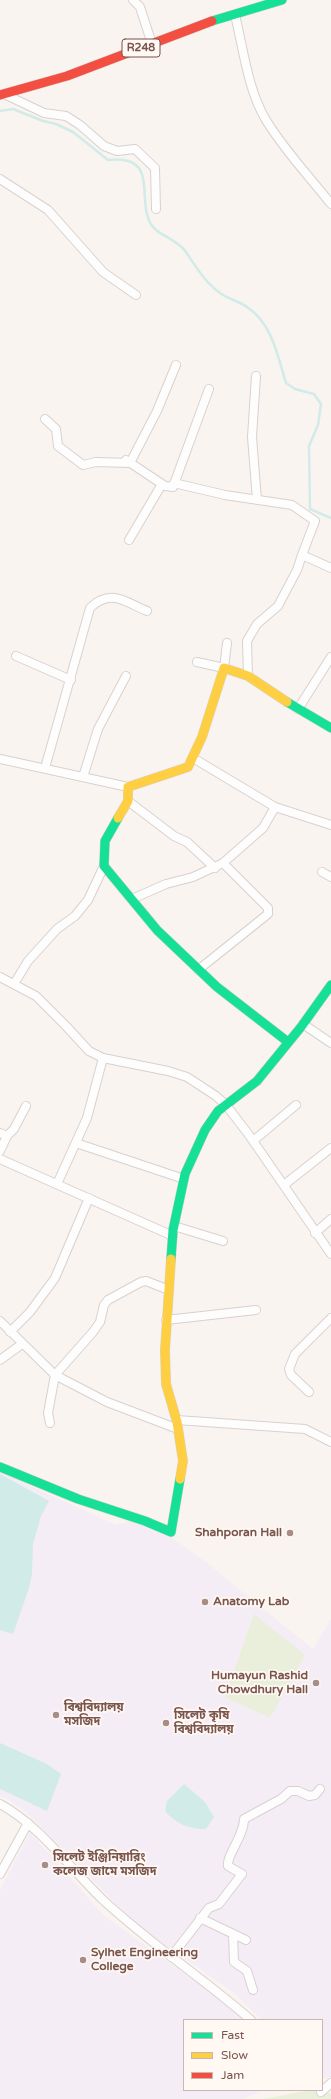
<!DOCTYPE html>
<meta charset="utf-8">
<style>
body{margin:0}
#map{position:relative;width:331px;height:2099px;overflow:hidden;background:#f9f4f0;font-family:"Varela Round",sans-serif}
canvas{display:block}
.legend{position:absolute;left:183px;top:2019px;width:140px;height:72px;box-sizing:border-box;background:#fff8f3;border:1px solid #c9b7b1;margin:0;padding:5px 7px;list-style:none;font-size:12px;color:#79554e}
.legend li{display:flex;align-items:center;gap:8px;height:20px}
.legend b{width:20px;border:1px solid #c9b7b1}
</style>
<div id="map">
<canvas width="331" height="2099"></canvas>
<ul class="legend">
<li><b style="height:5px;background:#16e098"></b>Fast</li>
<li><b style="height:5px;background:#ffcf43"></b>Slow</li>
<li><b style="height:5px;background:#f24e42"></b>Jam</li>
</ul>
</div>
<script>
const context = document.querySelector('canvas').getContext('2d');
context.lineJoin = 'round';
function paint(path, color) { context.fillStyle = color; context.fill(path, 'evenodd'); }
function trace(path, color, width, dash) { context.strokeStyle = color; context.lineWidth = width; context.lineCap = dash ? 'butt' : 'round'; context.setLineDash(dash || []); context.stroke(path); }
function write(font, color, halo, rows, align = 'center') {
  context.font = font + ' "Varela Round","Noto Sans Bengali",sans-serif'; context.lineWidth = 3.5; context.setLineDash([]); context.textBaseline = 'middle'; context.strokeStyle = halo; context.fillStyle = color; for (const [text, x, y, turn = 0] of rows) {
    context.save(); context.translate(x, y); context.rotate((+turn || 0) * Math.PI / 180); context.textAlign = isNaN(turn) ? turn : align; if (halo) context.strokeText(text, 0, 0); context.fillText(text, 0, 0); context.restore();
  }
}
const education = new Path2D(`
 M0,1472L116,1525L131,1521L165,1533L202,1559L313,1649L331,1619V2077L322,2079V2020H262L234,1993L135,1923L27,1813L9,1800L0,1796Z
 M30,1832L103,1915L210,1992L244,2020H184V2090H264L243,2099H0V1890Z`);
const green = new Path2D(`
 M254,1614L305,1655L270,1718L225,1697Z
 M322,2087L331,2094V2099H263C283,2096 302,2090 322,2090Z`);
const water = new Path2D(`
 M0,1474L49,1501L41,1516L33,1544L32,1574L29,1588L13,1634L0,1630Z
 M0,1743L47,1764L61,1774L47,1811L0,1789Z
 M184,1784L205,1802L214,1817L206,1829C190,1830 175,1823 165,1811L167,1801Z`);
const stream = new Path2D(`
 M0,111L13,109L43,121L56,124L73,132L108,160C165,153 131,209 156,230C165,237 179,242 186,252C196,267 205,282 220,293C228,299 239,301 247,307C272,323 278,357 286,383L295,389L314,394L321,404L318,425L309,446L310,509L331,518`);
const street = new Path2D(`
 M133,0L140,7L152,44
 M235,15C243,47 248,91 266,120C284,150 309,176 331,204
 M4,94L44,113L66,116L80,125L104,146L117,151L135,149L155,168L156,209
 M0,179L48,210L103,272L136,295
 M256,376L252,437L257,500
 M45,419L56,429L58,446L83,465L96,462L130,463L157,411L176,365
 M126,460L165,486L173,487L209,389
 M174,483L225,495L292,505L315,521L302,555L331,568
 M129,540L162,484
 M16,656L71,680
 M197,662L224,668L227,643
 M248,676L247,641L257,624L278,606L297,570L302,555
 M298,709L331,657
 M193,758L275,807L331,825
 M0,759L128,787
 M45,768L90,608C111,588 125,602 147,611
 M83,777L98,729L126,676
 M128,801L174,836L187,842L215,868
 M322,872L331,877
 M132,899L166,884L193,877L223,863L263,828L275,807
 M198,970L268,914V908L223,863
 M0,977L36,996L66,1026L89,1051L103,1058L168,1071L187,1077L216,1096L226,1105L249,1135L331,1254
 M14,984L28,961L57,929L75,916L88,900L104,866
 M303,1024L331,1043
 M0,1133L7,1136L14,1129L26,1106
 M253,1141L296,1105
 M76,1143L184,1179
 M0,1151L7,1136
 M0,1159L173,1236
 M57,1184L87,1118L103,1058
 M284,1185L331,1148
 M174,1226L223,1241
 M315,1233L331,1219
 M169,1290L146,1281L141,1282L108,1300L104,1305L100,1322L93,1332L55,1375L107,1402L178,1429
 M166,1320L256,1310
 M0,1321L55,1375L48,1413L50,1423
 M10,1332L30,1312L55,1278L89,1198
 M0,1360L22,1344
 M309,1392L291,1375L289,1369L295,1354L331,1318
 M177,1420L305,1429L331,1442
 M0,1804C40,1826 69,1867 102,1899C149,1943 203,1978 251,2020
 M0,1874L28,1823
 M200,1918L246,1940
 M233,1934L234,1962L247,1971L253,1990
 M171,1957L209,1908L219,1904L242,1874L228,1866C226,1856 244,1836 244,1819L281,1799L290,1791H298L309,1796L315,1795L320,1789
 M321,2092L331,2083`);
const fast = new Path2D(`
 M212,21L282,0
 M287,702L331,728
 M118,818L105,841L104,866L157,930L217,987L288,1042
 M171,1259L173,1230L185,1174L205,1130L218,1111L257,1081L301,1027L331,985
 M0,1467L78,1499L145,1521L171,1532L180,1479`);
const slow = new Path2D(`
 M118,818L128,801V787L188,767L202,737L224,668L248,676L287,702
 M171,1259L165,1350L166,1384L177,1422L183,1461L180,1479`);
const jam = new Path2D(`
 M0,95L67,76L212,21`);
const markers = [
 [290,1533,4,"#a68d87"],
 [205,1602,4,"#a68d87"],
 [316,1683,4,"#a68d87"],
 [56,1715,4,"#a68d87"],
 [166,1723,4,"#a68d87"],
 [45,1865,4,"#a68d87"],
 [83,1960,4,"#a68d87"]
];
const shields = [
 [141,48,38]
];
const shieldNames = [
 ["R248",141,48]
];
const poiNames = [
 ["Shahporan Hall",282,1533,"right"],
 ["Anatomy Lab",213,1602],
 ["Humayun Rashid",308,1676,"right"],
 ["Chowdhury Hall",308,1690,"right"],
 ["বিশ্ববিদ্যালয়",64,1708],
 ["মসজিদ",64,1722],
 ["সিলেট কৃষি",174,1716],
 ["বিশ্ববিদ্যালয়",174,1730],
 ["সিলেট ইঞ্জিনিয়ারিং",53,1858],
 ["কলেজ জামে মসজিদ",53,1872],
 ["Sylhet Engineering",91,1953],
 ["College",91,1967]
];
paint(education, '#f4edf5');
paint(green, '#eaefdb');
paint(water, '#d1ebe8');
trace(stream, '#d1ebe8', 2.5);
trace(street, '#d9d1ce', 10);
trace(fast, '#dad0cd', 10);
trace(slow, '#dad0cd', 10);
trace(jam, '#dad0cd', 10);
trace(street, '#fefdfd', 8);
trace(fast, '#16e098', 9);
trace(slow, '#ffcf43', 9);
trace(jam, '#f24e42', 9);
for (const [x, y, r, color] of markers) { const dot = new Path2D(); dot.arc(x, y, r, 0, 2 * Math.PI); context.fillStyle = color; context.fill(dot); trace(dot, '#fff8f3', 1.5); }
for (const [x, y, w] of shields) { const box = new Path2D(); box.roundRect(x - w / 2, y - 9, w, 18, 3); context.fillStyle = '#fff8f3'; context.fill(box); trace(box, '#79554e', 1); }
write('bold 11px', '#79554e', null, shieldNames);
write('bold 12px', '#79554e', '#fff8f3', poiNames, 'left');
</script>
